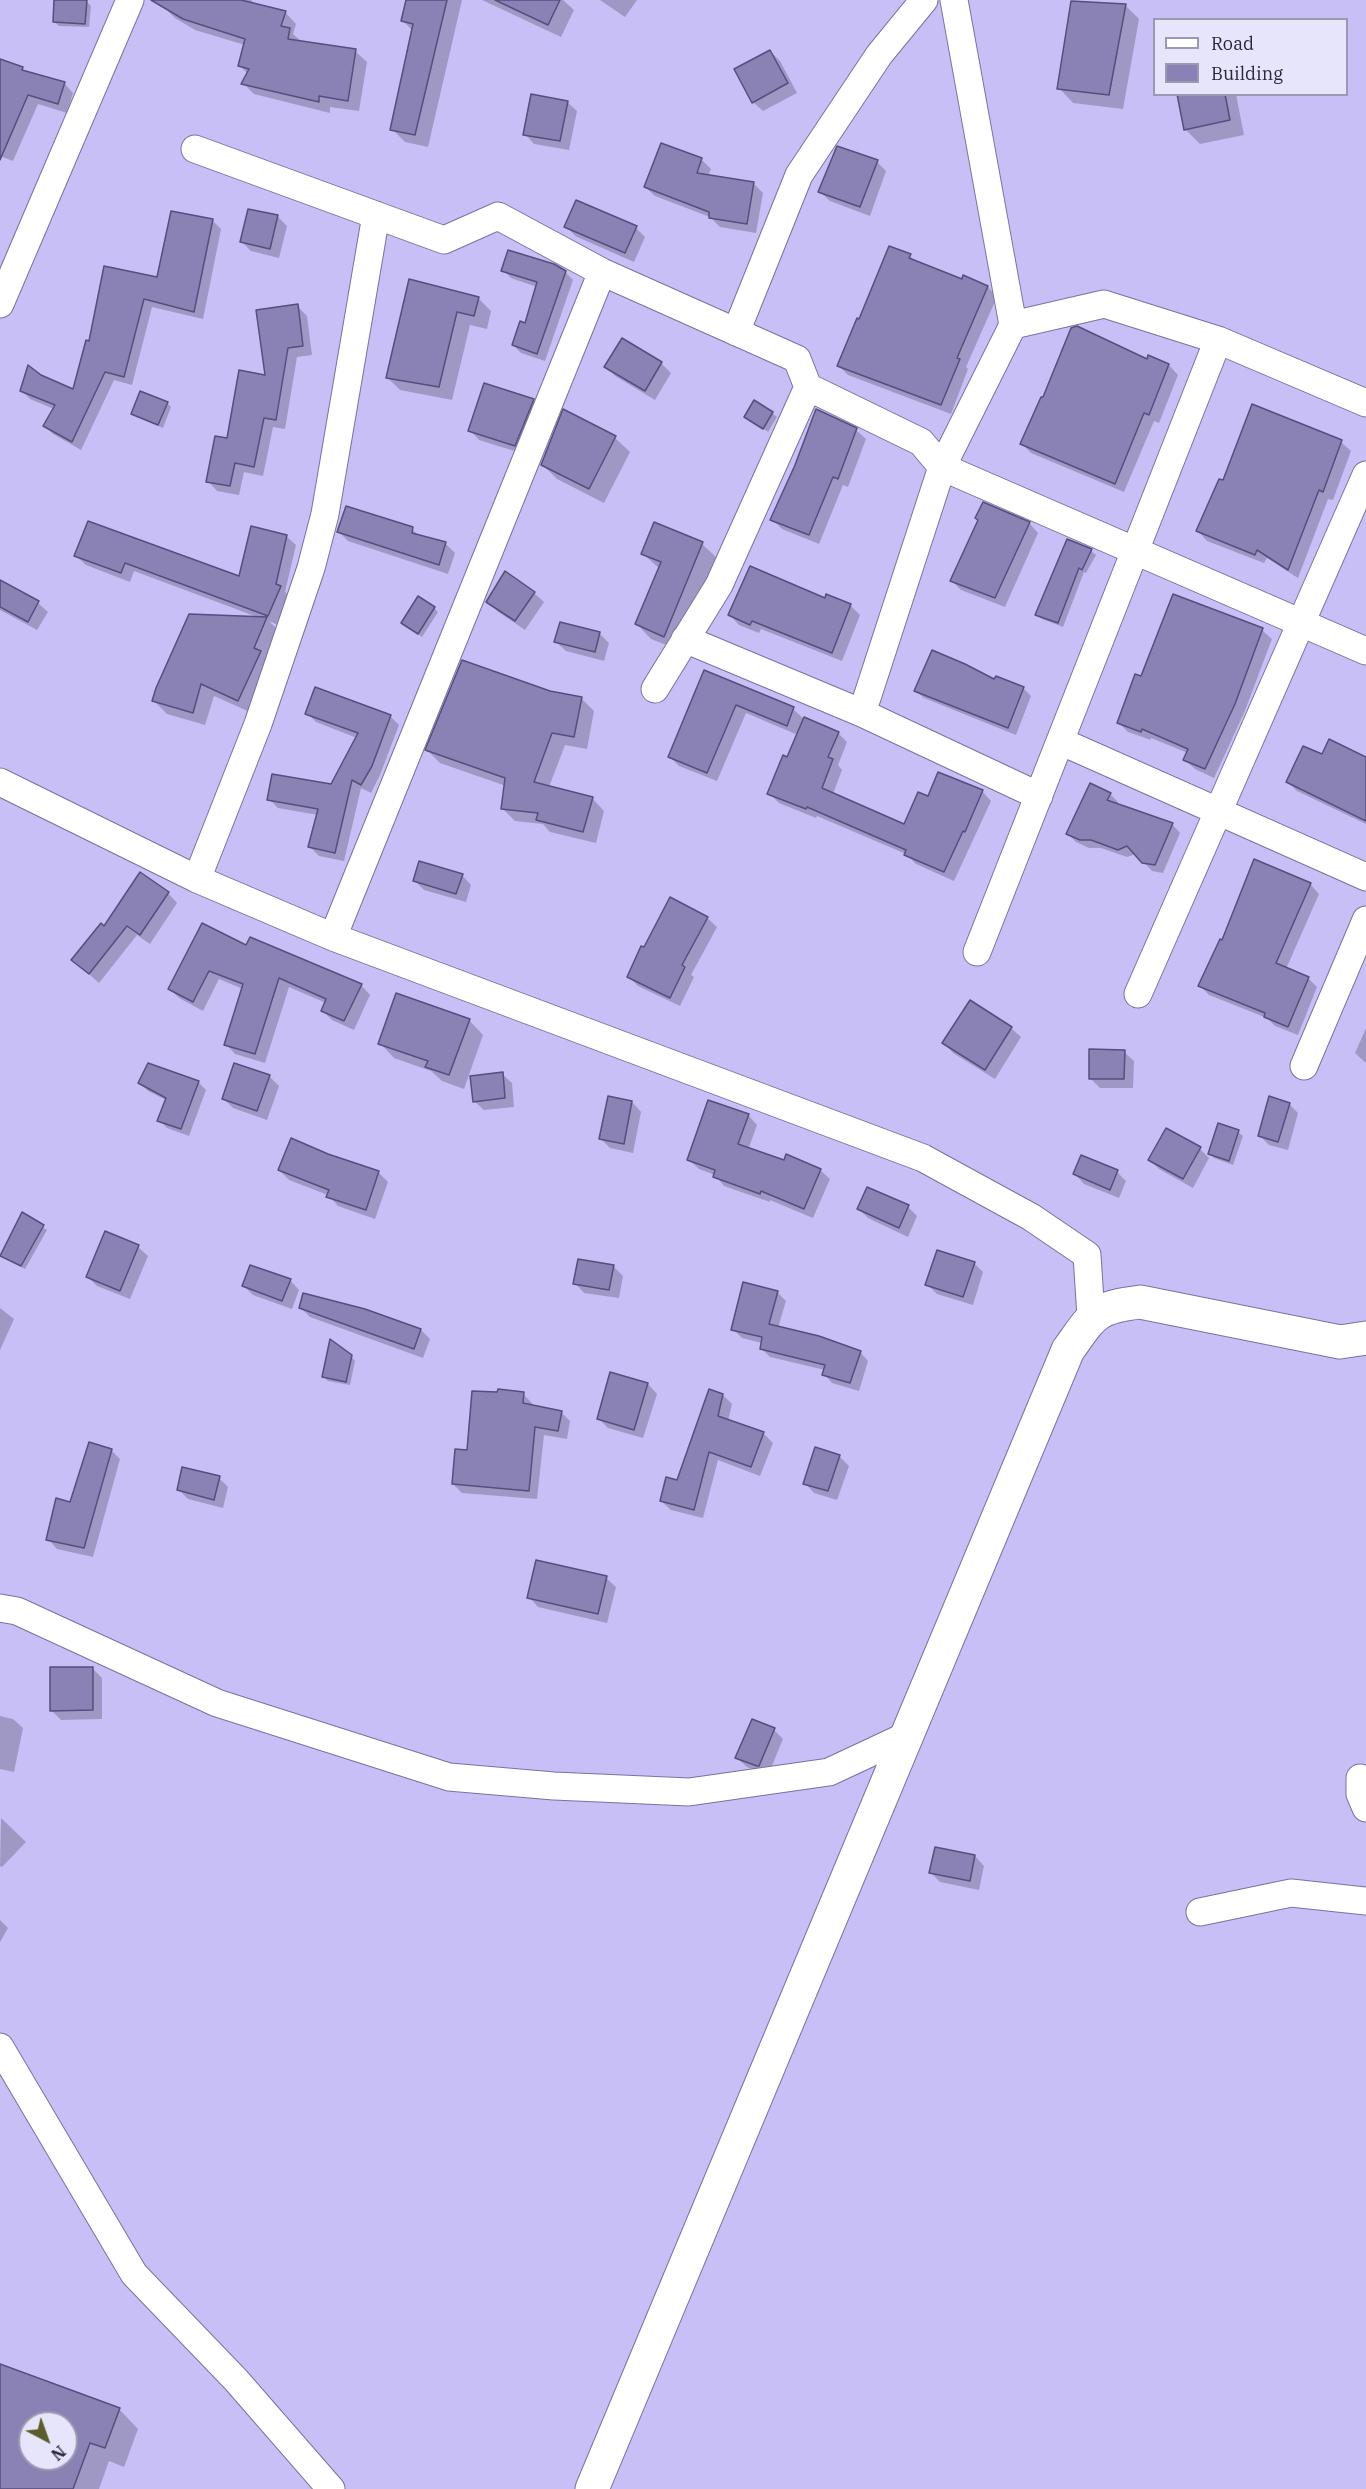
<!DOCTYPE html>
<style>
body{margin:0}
#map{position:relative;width:1366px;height:2489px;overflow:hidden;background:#c7bff5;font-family:"IBM Plex Serif",serif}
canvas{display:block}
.legend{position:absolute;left:1153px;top:18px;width:195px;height:78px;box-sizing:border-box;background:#e7e5fb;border:2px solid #9b99af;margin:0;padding:8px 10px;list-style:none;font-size:18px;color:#2a273c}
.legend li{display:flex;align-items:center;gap:12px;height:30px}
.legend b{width:30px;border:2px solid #9b99af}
.north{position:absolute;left:18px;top:2411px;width:60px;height:60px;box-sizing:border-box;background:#e7e5fb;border:2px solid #9b99af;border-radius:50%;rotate:139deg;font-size:16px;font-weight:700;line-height:24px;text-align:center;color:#2a273c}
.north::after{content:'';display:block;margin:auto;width:21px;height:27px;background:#5a5d2a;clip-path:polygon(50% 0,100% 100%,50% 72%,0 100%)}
</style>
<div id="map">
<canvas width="1366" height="2489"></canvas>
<ul class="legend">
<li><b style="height:8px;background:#fff"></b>Road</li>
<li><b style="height:16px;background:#8a82b4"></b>Building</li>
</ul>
<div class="north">N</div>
</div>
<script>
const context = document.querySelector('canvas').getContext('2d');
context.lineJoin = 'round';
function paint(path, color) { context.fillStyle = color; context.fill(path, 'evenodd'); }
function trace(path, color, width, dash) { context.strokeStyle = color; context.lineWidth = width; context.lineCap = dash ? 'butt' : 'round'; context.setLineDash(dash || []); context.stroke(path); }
const shadow = new Path2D(`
 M56,0L86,1L91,6L89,27L59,26L54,22Z
 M165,0H251L256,5L285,12L296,24L293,34L301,41L355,51L367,62L359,111L330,107V113L254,94L243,83L248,74L240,66L245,45L195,30L175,18L163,6Z
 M408,0H462L428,147L405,142L392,129L413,31L403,21Z
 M482,0H563L574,10L561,37Z
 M600,0H637L625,17Z
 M1125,5L1139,19L1123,109L1073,103L1059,88Z
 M770,51L780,61L797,93L763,111L753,102Z
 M0,61L22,68L27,73L64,83L73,93L67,113L38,104L13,161L0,156Z
 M1178,94H1236L1244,135L1200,144L1185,129Z
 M567,102L577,111L569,150L534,144L525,134Z
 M662,145L702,160L711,169L708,176L753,183L763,193L756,233L720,227L710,217L655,196L645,187Z
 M877,162L886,171L870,216L830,201L820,192Z
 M278,217L287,226L279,258L251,251L241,241Z
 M212,220L221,229L203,319L152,307L132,385L114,380L81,450L53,434L45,426L54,409L30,399L21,390L40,377L74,392L90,343L159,279Z
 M566,226L636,228L645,237L634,262L575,236Z
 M910,256L916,262L963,280L964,277L988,287L997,297L966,367L968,369L951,414L848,375L839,366Z
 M503,270L565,272L573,280L545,361L521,353L513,345L526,325L537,287L511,278Z
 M410,280L478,298L491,311L487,329L470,325L452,400L400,390L387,377Z
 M297,306L307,316L312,355L297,357L285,429L273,427L263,476L244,472L239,495L217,491L208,481L229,440L267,376Z
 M1147,361L1169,365L1178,375L1159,423L1154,421L1124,492L1031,453L1022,444Z
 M661,363L671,373L655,400L615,376L606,366Z
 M533,400L542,410L524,454L479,440L470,430Z
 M167,403L171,407L163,428L137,417L132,413Z
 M564,411L615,438L630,452L604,503L557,479L543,465Z
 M772,413L777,417L768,432L746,417Z
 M856,430L866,439L848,487L843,485L819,544L782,529L772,519Z
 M1341,442L1351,451L1333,500L1328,499L1298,578L1267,558L1264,563L1207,541L1198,531L1224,482Z
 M1029,523L1038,533L1005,607L961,590L952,581Z
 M655,524L702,544L717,558L679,650L651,639L637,624L660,569L642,553Z
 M412,529L420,537L445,543L455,553L448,574L348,541L339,532Z
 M286,536L296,545L285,592L290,596L278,625L269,621L280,632L252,713L214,696L205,725L167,714L154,701L260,618L134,571L130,582L86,565L76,556L240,578Z
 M1068,541L1091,551L1096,555L1086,573L1084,572L1063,627L1042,619L1037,614Z
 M506,574L534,593L544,602L525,630L497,611L488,601Z
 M0,581L38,603L48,612L37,630L0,610Z
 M826,600L850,605L860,615L842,661L761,629L759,633L739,625L730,615Z
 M434,608L438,612L422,637L403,623Z
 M1262,630L1272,639L1244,713L1214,778L1195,769L1185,760L1188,753L1151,738V740L1128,732L1118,722L1142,678Z
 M599,633L609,643L604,661L566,651L556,642Z
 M705,672L793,709L805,720L838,733L847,742L838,765L842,770L833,794L904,826L929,798L982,791L991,801L954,881L916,864L906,854L817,816L816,818L779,803L769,793L798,735L746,713L717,781L679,766L670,757Z
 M995,681L1023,688L1031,696L1016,735L924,698L916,691Z
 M549,692L581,698L594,711L587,749L565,745L549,787L592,798L604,811L596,843L550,832L543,824L515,821L503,809L506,786L440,763L427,750Z
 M307,713L390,716L399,725L380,775L371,793L361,788L344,861L319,856L310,847L318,815L278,808L269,799L331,786L357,738L316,722Z
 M1366,760V824L1297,791L1288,782Z
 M1110,794L1118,802L1117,805L1172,824L1180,833L1163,873L1152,871L1136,854L1127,857L1101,848H1089L1076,842L1067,833Z
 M462,875L471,885L466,902L424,890L415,881Z
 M1310,884L1319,894L1286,969L1308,978L1317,987L1298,1035L1275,1026L1267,1018L1209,995L1199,985L1223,942Z
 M168,893L177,903L150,944L137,935L99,983L73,960L104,928Z
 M707,918L717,927L691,975L694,977L680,1006L638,986L628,976L645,949Z
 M247,947L361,985L370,995L354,1030L332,1020L323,1011L326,1003L289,987L265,1063L235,1054L226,1044L243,989L219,979L203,1011L179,998L170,989Z
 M970,1002L1011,1028L1021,1037L995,1079L953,1053L944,1043Z
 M469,1020L483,1035L464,1089L442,1081L431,1071L394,1058L380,1043Z
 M1366,1028V1063L1355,1053Z
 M1124,1052L1134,1061L1133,1088H1100L1090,1078Z
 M502,1074L512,1083L514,1107L484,1110L474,1101Z
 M269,1076L279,1086L267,1120L233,1108L224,1099Z
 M198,1082L206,1090L189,1136L167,1128L159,1120L166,1100L148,1091L140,1083Z
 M632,1102L641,1112L633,1153L610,1148L601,1139Z
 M1289,1104L1298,1113L1288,1150L1269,1145L1259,1135Z
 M748,1115L757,1125L748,1150L784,1162L820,1170L830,1179L813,1218L770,1200V1202L724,1186L715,1175L699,1169L689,1160Z
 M1238,1132L1243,1136L1233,1165L1214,1158L1210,1154Z
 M1200,1149L1209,1158L1193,1188L1159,1169L1150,1160Z
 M328,1156L378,1172L388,1182L375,1219L338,1206L328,1195L289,1180L279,1170Z
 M1117,1172L1126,1181L1119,1198L1084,1184L1075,1174Z
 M908,1207L917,1216L908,1237L868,1218L859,1209Z
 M22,1214L47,1230L25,1269L0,1256Z
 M106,1233L138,1247L148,1256L130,1299L97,1286L87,1276Z
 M974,1263L983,1272L973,1305L937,1294L927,1284Z
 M613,1266L623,1276L619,1298L584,1293L575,1283Z
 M290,1280L299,1290L292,1309L253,1295L244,1286Z
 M777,1292L786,1301L778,1328L860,1352L868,1361L859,1391L832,1383L824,1374L825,1370L770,1357L761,1348L762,1343L742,1338L733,1329Z
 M300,1307L421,1330L430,1339L423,1358L310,1317Z
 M0,1308L14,1319L0,1350Z
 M351,1356L355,1361L350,1385L328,1381L323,1376Z
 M648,1384L657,1394L643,1438L608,1428L599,1419Z
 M523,1394L532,1403V1406L561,1412L570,1421L567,1439L544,1435L537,1499L462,1493L453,1484L468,1452Z
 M723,1395L732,1404L728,1421L763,1433L773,1443L760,1476L718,1460L703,1518L671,1510L661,1501L678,1481Z
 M111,1450L120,1459L93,1557L57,1549L48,1539Z
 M839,1456L849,1466L837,1500L814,1493L805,1483Z
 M219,1478L228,1487L223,1508L188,1499L178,1489Z
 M606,1578L616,1587L607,1623L538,1607L529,1597Z
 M92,1668L102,1678V1719L61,1720L52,1711Z
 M0,1716L13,1719L23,1728L14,1772L0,1769Z
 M774,1730L783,1739L768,1775L747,1767L737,1758Z
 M1,1818L26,1842L2,1867L0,1866Z
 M975,1856L984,1866L979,1890L940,1882L931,1873Z
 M0,1920L8,1928L0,1942Z
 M0,2366L119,2409L138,2429L124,2467L109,2461L99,2489H0ZM30,2423H66V2459H30Z`);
const building = new Path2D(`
 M54,0H87L85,24L53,22Z
 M151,0H241L286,11L281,26L290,28L288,39L356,49L348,101L319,96V102L241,84L249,69L238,66L245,39L183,19Z
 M406,0H447L415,135L390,130L413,24L401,21Z
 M495,0H560L548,25Z
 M1071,1L1126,4L1109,95L1057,89Z
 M770,50L788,83L752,103L734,69Z
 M0,59L23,67L22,70L65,82L58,104L28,95L0,160Z
 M531,94L568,101L560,141L523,135Z
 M1177,94H1225L1230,120L1184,130Z
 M661,143L702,158L697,173L754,182L747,224L709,218V212L644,187Z
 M837,146L878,160L860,207L818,192Z
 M576,200L637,226L625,253L564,227Z
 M248,209L278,215L270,249L240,242Z
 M171,211L213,219L194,312L144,299L124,377L105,372L72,442L43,426L55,405L20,391L28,365L41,375L73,389L86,340L89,341L104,266L157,277Z
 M889,246L911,254L909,258L962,279L963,275L988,286L957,358L960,359L941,405L837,366L857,318L859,319Z
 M508,250L554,264L566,271L537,354L512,345L520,321L525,323L537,282L501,271Z
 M409,279L479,297L474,316L457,312L439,387L386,378Z
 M298,304L303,346L288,348L276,420L264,418L254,467L235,463L230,486L206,482L215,436L227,438L239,370L265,375L256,310Z
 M1077,326L1147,359L1148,355L1169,364L1149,415L1144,413L1115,484L1020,444L1041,397H1043L1071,328Z
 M622,338L662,362L645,391L604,367Z
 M484,383L534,399L515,446L468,431Z
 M140,391L168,402L158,425L131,414Z
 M754,400L773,412L763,429L744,417Z
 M1252,404L1342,440L1323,492L1319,490L1288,570L1257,550L1255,555L1196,531L1219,479L1223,480Z
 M563,409L616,436L589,489L541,465Z
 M816,409L857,428L838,479L833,477L809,535L770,520L795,465Z
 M983,502L1030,522L995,598L950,581L978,520L975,518Z
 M346,506L413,527L412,533L446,542L439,565L337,532Z
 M88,521L239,576L251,526L287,535L276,584L281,586L268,616L125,563L121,573L74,556Z
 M654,522L703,542L664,637L635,624L661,562L641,554Z
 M1067,539L1092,549L1082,570L1079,568L1058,623L1035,615Z
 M750,566L825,598L826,594L851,604L832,653L752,621L750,625L728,615Z
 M505,571L535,592L515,621L486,602Z
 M0,580L39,601L28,622L0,607Z
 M1173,594L1263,628L1235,704L1205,769L1183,760L1188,749L1142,729L1141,732L1117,723L1135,674L1141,676Z
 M418,596L435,607L418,634L401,623Z
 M189,614L267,617L254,648L261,651L238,701L201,684L193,713L152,701L156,688Z
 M560,622L600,632L595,652L554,642Z
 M932,650L965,664L994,679L996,676L1024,687L1008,728L914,691Z
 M462,660L550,691L582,697L574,737L552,733L534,782L593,797L583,832L536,820L538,813L501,809L505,778L425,750Z
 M704,670L794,707L787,726L736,705L707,773L668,757Z
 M315,687L391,715L372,766L361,785L352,780L335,853L308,847L318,809L267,800L272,774L331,784L358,733L305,714Z
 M804,717L839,732L828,757L833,759L822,788L904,824L918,792L928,796L938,772L983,790L965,832L963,831L944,872L904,855L906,850L807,807L806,809L767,794L783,755L787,757Z
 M1329,739L1366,757V821L1286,782L1303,746L1322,754Z
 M1090,783L1111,793L1107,800L1173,823L1155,865L1142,863L1127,846L1118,850L1091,840H1080L1066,834Z
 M1254,859L1311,883L1276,963L1309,977L1288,1027L1264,1017L1265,1013L1198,986L1220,939L1222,940Z
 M419,861L463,874L456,894L413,881Z
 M140,872L169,892L140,935L127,926L89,974L71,960L101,923L104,926Z
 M670,897L708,917L682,965L685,967L670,998L627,977L641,946L644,947Z
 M202,923L246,945L250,937L362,984L344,1021L321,1011L326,999L279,978L255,1054L224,1045L243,984L209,971L193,1002L168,989Z
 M396,993L470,1019L449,1075L425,1067L428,1061L378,1044Z
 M970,1000L1012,1027L985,1070L942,1043Z
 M1089,1049L1125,1050L1124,1079H1089Z
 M148,1063L199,1081L181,1129L157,1121L166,1098L138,1083Z
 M234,1063L270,1075L257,1111L222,1099Z
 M503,1072L505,1098L473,1102L470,1076Z
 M608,1096L632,1101L624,1144L599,1139Z
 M1269,1096L1290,1103L1278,1142L1258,1136Z
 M708,1100L749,1114L738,1144L784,1160L786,1154L821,1169L804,1209L761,1191L760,1194L713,1177L715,1170L687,1160Z
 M1218,1123L1239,1130L1229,1161L1208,1154Z
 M1166,1128L1201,1147L1183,1179L1148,1160Z
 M291,1138L328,1154L379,1171L366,1210L326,1197L329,1190L278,1170Z
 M1081,1155L1118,1170L1110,1190L1073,1174Z
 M867,1187L909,1205L899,1228L857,1209Z
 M22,1212L44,1225L21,1266L0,1256Z
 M105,1231L139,1245L120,1291L86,1277Z
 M937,1250L975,1262L963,1297L925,1285Z
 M578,1259L614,1265L609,1290L573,1284Z
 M250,1265L291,1279L282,1301L242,1286Z
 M743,1282L778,1291L769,1324L819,1336L861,1351L850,1383L822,1375L825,1365L760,1349L762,1337L731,1330Z
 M303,1293L365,1309L421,1329L414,1349L299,1308Z
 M330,1339L352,1355L346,1382L322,1377Z
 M610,1372L648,1383L634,1430L597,1419Z
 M498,1389L524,1392L523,1403L562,1411L558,1431L535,1427L529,1491L452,1484L455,1449L467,1450L472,1391L497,1392Z
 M709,1389L723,1394L718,1416L764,1432L751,1467L709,1452L694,1510L660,1501L666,1477L677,1480Z
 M89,1442L112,1449L84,1548L46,1540L56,1498L70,1502Z
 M815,1447L840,1455L828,1491L803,1484Z
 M182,1467L220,1476L214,1500L177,1490Z
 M536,1560L607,1576L598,1614L527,1598Z
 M50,1667H93V1710L50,1711Z
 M752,1719L775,1728L759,1766H757L735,1758Z
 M935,1847L975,1855L970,1881L929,1873Z
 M0,2364L120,2408L105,2448L90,2443L73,2489H0ZM30,2423H66V2459H30Z`);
const minor = new Path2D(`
 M954,0L1013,325L1104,304L1218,340L1366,403
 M195,149L444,240L498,216L602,272L797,359L808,387
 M0,304L130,0
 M736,332L799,175L879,55L924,0
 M685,639L862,713L1039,796
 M655,689L719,585L808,387L921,442L942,467L1366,651
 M862,713L942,467L1013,325
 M1060,741L1366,877
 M0,782L197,879L333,937L923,1158L1031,1217L1087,1255L1091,1317
 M197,879L258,724L311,568L325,514L376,215
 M333,937L602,272
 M977,952L1218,340
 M1138,994L1366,475
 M1304,1066L1366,920
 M0,1608L17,1611L217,1703L449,1777L554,1786L689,1792L829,1772L906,1736
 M1360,1778V1794L1366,1808
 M1200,1912L1291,1893L1366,1901
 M0,2047L134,2274L236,2380L331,2489`);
const tertiary = new Path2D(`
 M592,2489L1068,1350C1094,1314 1094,1308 1140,1302L1340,1342L1366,1338`);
paint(shadow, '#0003');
paint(building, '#8a82b4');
trace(building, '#564e7d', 1.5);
trace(minor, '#7972a3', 29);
trace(tertiary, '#7972a3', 35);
trace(minor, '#fff', 27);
trace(tertiary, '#fff', 33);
</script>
